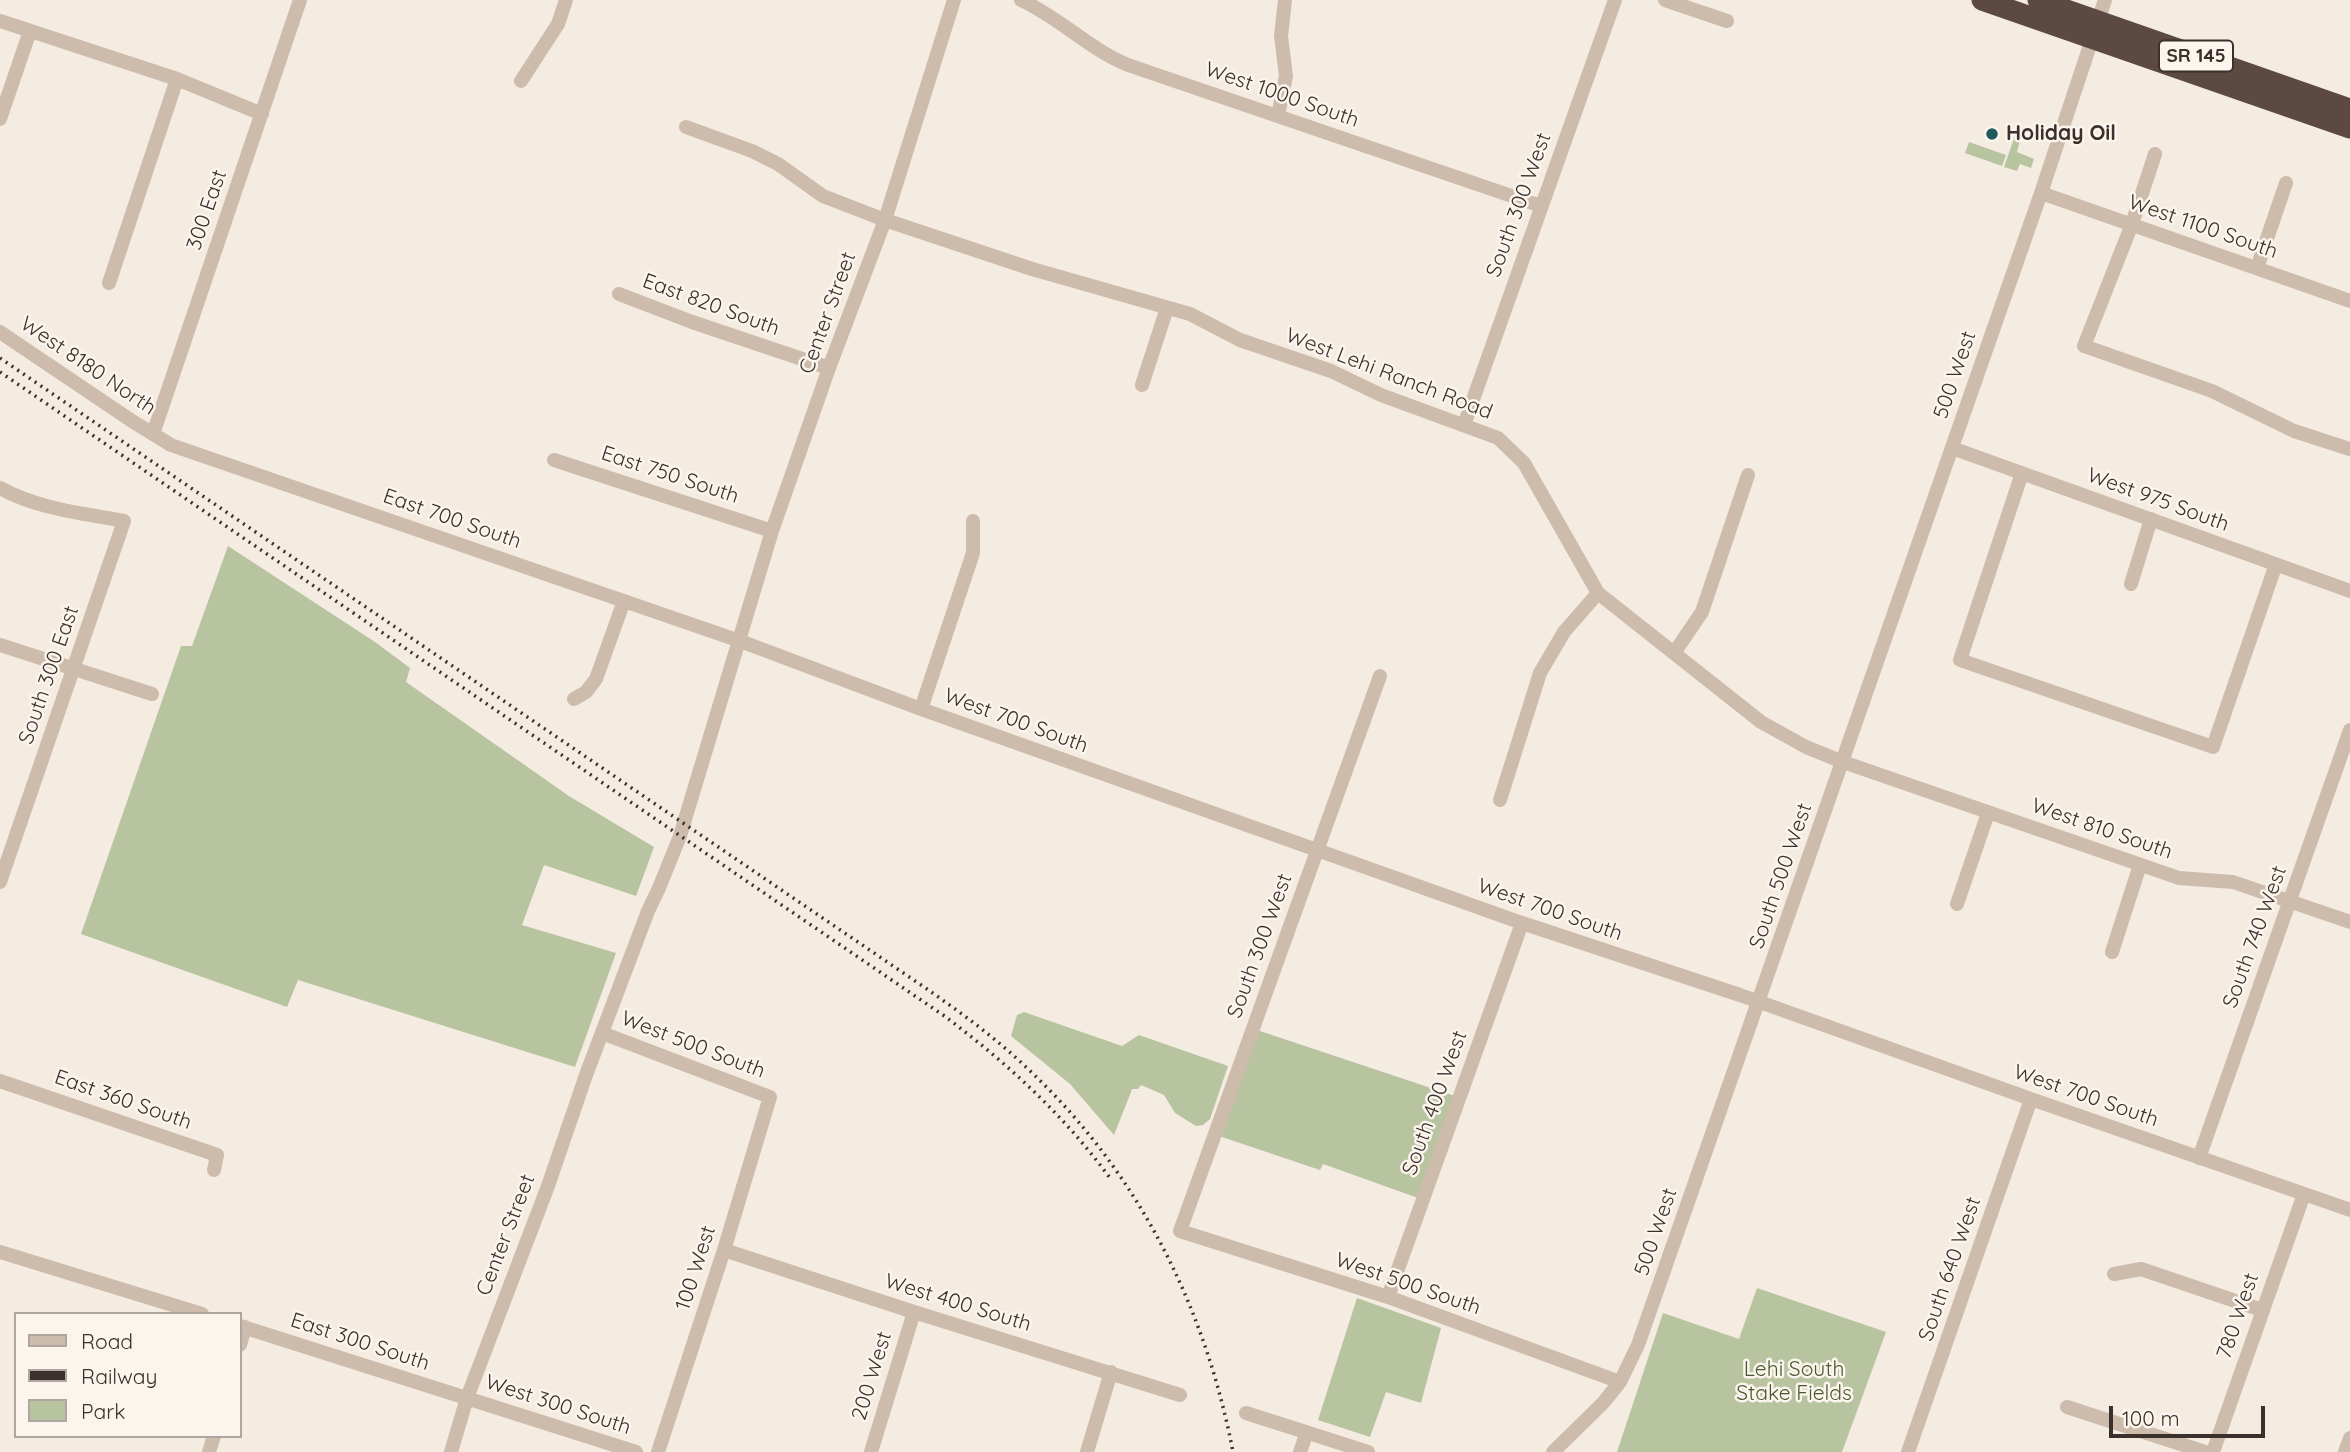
<!DOCTYPE html>
<style>
body{margin:0}
#map{position:relative;width:2350px;height:1452px;overflow:hidden;background:#f4ebe1;font-family:Quicksand,sans-serif}
canvas{display:block}
.legend{position:absolute;left:14px;top:1312px;width:228px;height:126px;box-sizing:border-box;background:#fbf5ee;border:2px solid #aea6a0;margin:0;padding:9px 12px;list-style:none;font-size:21px;color:#3b302b}
.legend li{display:flex;align-items:center;gap:14px;height:35px}
.legend b{width:35px;border:2px solid #aea6a0}
.scale{position:absolute;left:2109px;top:1406px;width:156px;height:32px;box-sizing:border-box;border:4px solid #3b302b;border-top:0;padding-left:9px;font-size:21px;line-height:24px;white-space:nowrap;color:#3b302b;-webkit-text-stroke:5px #fbf5ee;paint-order:stroke}
</style>
<div id="map">
<canvas width="2350" height="1452"></canvas>
<ul class="legend">
<li><b style="height:9px;background:#cdbbac"></b>Road</li>
<li><b style="height:9px;background:#3b302b"></b>Railway</li>
<li><b style="height:19px;background:#b8c4a0"></b>Park</li>
</ul>
<div class="scale">100 m</div>
</div>
<script>
const context = document.querySelector('canvas').getContext('2d');
context.lineJoin = 'round';
function paint(path, color) { context.fillStyle = color; context.fill(path, 'evenodd'); }
function trace(path, color, width, dash) { context.strokeStyle = color; context.lineWidth = width; context.lineCap = dash ? 'butt' : 'round'; context.setLineDash(dash || []); context.stroke(path); }
function write(font, color, halo, rows, align = 'center') {
  context.font = font + ' Quicksand,sans-serif'; context.lineWidth = 5; context.setLineDash([]); context.textBaseline = 'middle'; context.strokeStyle = halo; context.fillStyle = color; for (const [text, x, y, turn = 0] of rows) {
    context.save(); context.translate(x, y); context.rotate((+turn || 0) * Math.PI / 180); context.textAlign = isNaN(turn) ? turn : align; if (halo) context.strokeText(text, 0, 0); context.fillText(text, 0, 0); context.restore();
  }
}
const green = new Path2D(`
 M2017,130L2022,132L2017,152L2034,159L2031,168L2020,164L2017,171L2004,167Z
 M1969,142L2006,155L2002,166L1965,153Z
 M228,546L375,642L410,668L406,682L569,796L654,847L636,896L544,865L522,925L616,953L575,1067L298,980L287,1007L81,934L181,646H192Z
 M1024,1012L1122,1046L1139,1035L1228,1066L1210,1119L1203,1125L1196,1126L1175,1113L1164,1095L1141,1085L1138,1089H1132L1131,1092L1114,1135L1070,1084L1011,1036L1017,1015Z
 M1257,1030L1455,1096L1418,1198L1323,1164L1320,1170L1219,1136Z
 M1757,1288L1886,1332L1842,1452H1617L1663,1313L1739,1339Z
 M1357,1298L1441,1328L1421,1403L1386,1392L1370,1437L1318,1420Z`);
const minor = new Path2D(`
 M1021,0C1060,18 1089,49 1128,65L1541,206
 M1665,0L1727,21
 M0,21L177,79L262,114
 M521,81L558,24L566,0
 M1278,116L1286,76L1281,36L1285,0
 M0,119L30,31
 M686,127L752,151L778,164L823,196L885,220L1032,269L1190,314L1240,340L1331,371L1381,395L1498,438L1524,463L1598,593L1761,722L1806,747L1843,762L2179,878L2233,882L2350,922
 M2155,154L2132,224L2084,346L2212,391L2294,431L2350,449
 M2041,193L2350,301
 M2257,268L2286,183
 M109,283L177,79
 M619,294L692,322L829,368
 M0,332L132,421L171,445L740,641L921,709L1522,923L1740,995L2031,1099L2350,1210
 M1142,385L1167,308
 M1464,425L1615,0
 M153,434L300,0
 M1952,448L2350,591
 M554,460L772,531
 M2022,473L1960,660L2213,747L2276,564
 M0,488C38,509 82,513 124,521L0,882
 M2131,584L2151,519
 M0,645L152,694
 M1674,653L1702,612L1748,475
 M1380,676L1180,1231L1388,1297L1620,1382
 M574,699L586,692L596,679L624,601
 M921,709L973,553V521
 M1500,800L1540,673L1564,632L1598,593
 M1957,904L1988,813
 M2112,952L2140,865
 M602,1033L770,1097L724,1250L658,1452
 M0,1081L217,1155L214,1170
 M2199,1158L2350,730
 M724,1250L914,1312L1180,1395
 M0,1252L202,1314
 M2114,1274L2141,1269L2262,1310
 M1388,1297L1522,923
 M240,1326L636,1452
 M240,1345L245,1327
 M2067,1407L2205,1452
 M1246,1413L1368,1452
 M209,1452L214,1436
 M451,1452L467,1398L548,1186L586,1075L648,911L659,888L680,836L772,531L829,368L885,220L954,0
 M871,1452L914,1312
 M1087,1452L1111,1372
 M1300,1452L1307,1432
 M1553,1452L1603,1403L1620,1382L1638,1345L2041,193L2105,0
 M1908,1452L2031,1099
 M2213,1452L2304,1194
 M2345,1452L2350,1438`);
const highway = new Path2D(`
 M1982,0L2350,128
 M2038,0L2350,109`);
const rail = new Path2D(`
 M0,358L924,987C960,1012 996,1038 1028,1069C1138,1172 1205,1306 1233,1452
 M0,372L943,1015C1006,1062 1063,1114 1110,1178`);
const markers = [
 [1992,134,7,"#1f5a5e"]
];
const shields = [
 [2196,56,74]
];
const shieldNames = [
 ["SR 145",2196,56]
];
const streetNames = [
 ["West 1000 South",1282,95,19],
 ["South 300 West",1519,205,-70],
 ["300 East",207,210,-71],
 ["West 1100 South",2203,227,19],
 ["East 820 South",711,305,20],
 ["Center Street",828,313,-70],
 ["West 8180 North",88,366,34],
 ["West Lehi Ranch Road",1389,374,21],
 ["500 West",1955,375,-71],
 ["East 750 South",670,475,18],
 ["West 975 South",2158,500,20],
 ["East 700 South",452,519,19],
 ["South 300 East",49,675,-71],
 ["West 700 South",1016,721,20],
 ["West 810 South",2102,829,19],
 ["South 500 West",1781,876,-71],
 ["West 700 South",1550,910,19],
 ["South 740 West",2255,937,-70],
 ["South 300 West",1260,946,-70],
 ["West 500 South",693,1045,21],
 ["West 700 South",2086,1096,19],
 ["East 360 South",123,1100,19],
 ["South 400 West",1435,1103,-70],
 ["500 West",1656,1232,-71],
 ["Center Street",506,1235,-69],
 ["100 West",696,1268,-72],
 ["South 640 West",1950,1269,-71],
 ["West 500 South",1408,1284,19],
 ["West 400 South",958,1303,17],
 ["780 West",2238,1316,-71],
 ["East 300 South",360,1342,18],
 ["200 West",872,1376,-73],
 ["West 300 South",558,1405,18]
];
const poiNames = [
 ["Holiday Oil",2006,134]
];
const parkNames = [
 ["Lehi South",1794,1370],
 ["Stake Fields",1794,1394]
];
paint(green, '#b8c4a0');
trace(minor, '#cdbbac', 14);
trace(highway, '#5c4a42', 21);
trace(rail, '#3b302b', 3.5, [2, 5]);
for (const [x, y, r, color] of markers) { const dot = new Path2D(); dot.arc(x, y, r, 0, 2 * Math.PI); context.fillStyle = color; context.fill(dot); trace(dot, '#fbf5ee', 2.5); }
for (const [x, y, w] of shields) { const box = new Path2D(); box.roundRect(x - w / 2, y - 15.5, w, 31, 5); context.fillStyle = '#fbf5ee'; context.fill(box); trace(box, '#3b302b', 2); }
write('bold 19px', '#3b302b', null, shieldNames);
write('21px', '#3b302b', '#fbf5ee', streetNames);
write('bold 21px', '#3b302b', '#fbf5ee', poiNames, 'left');
write('21px', '#4a5a2e', '#fbf5ee', parkNames);
</script>
